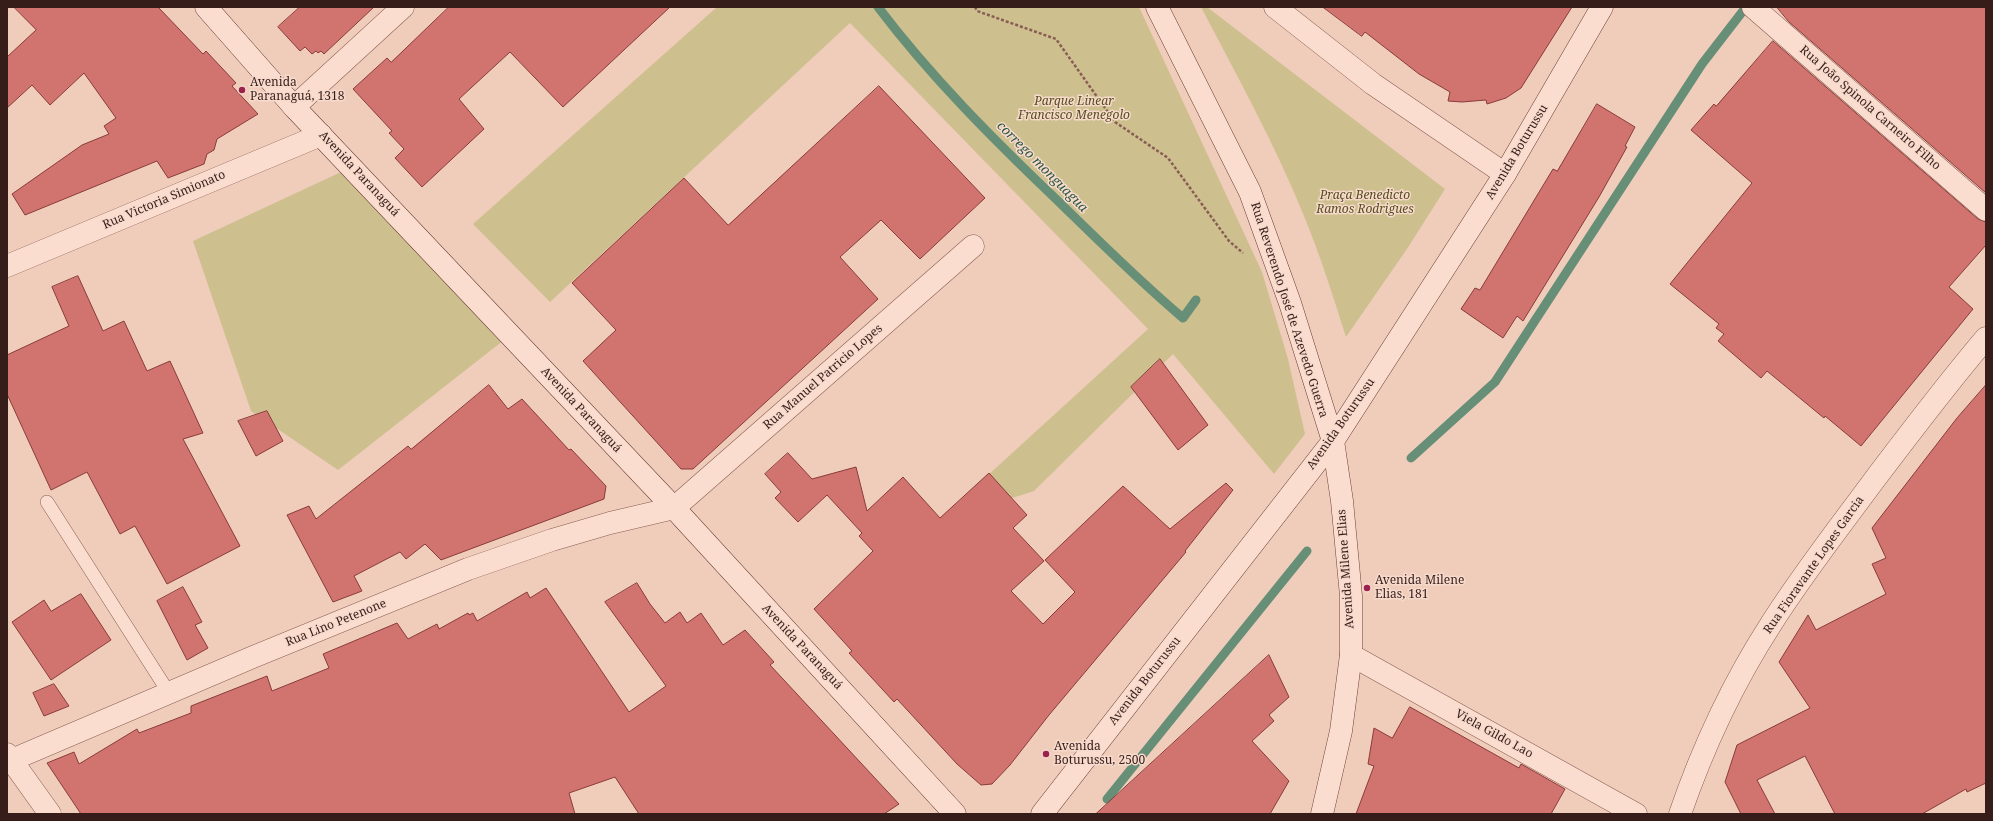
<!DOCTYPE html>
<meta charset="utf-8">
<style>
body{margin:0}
#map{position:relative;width:1993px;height:821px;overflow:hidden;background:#f0cdbb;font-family:"Noto Serif",serif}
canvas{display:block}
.frame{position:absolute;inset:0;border:8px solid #361d1a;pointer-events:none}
</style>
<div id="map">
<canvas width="1993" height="821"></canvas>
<div class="frame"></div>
</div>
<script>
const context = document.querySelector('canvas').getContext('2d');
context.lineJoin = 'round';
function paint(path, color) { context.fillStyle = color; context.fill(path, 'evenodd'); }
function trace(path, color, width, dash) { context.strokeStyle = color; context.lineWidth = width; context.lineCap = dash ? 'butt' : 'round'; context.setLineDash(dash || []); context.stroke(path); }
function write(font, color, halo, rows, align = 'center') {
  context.font = font + ' "Noto Serif",serif'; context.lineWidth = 3; context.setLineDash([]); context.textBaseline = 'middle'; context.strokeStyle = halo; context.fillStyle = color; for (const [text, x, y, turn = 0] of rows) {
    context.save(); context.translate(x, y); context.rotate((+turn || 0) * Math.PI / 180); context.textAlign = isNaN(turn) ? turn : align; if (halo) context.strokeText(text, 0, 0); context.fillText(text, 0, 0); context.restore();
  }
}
const green = new Path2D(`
 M717,7H1139L1262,272L1288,359L1305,434L1274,474L1173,354L1034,491L1009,499L952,508L1148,329L850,23L550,302L473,224Z
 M1201,7H1207L1445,189L1409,246L1346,337C1333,296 1320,255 1304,216C1275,144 1237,76 1201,7Z
 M341,172L504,340L338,470L251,411L193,241Z`);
const stream = new Path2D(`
 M878,7C931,77 994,140 1057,200C1098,240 1139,281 1183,318L1196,300
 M1411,458L1495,382L1702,64L1746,7
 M1107,799L1307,551`);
const building = new Path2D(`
 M14,7H158L203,54L206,51L236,83L232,86L258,114L217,139L214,150L207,154L204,164L168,178L157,161L25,215L12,194L82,145L109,134L104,126L116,118L84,73L50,105L32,85L7,108V57L36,30Z
 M300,7H374L324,54L321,51L318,53L316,51L312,54L305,47L300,51L278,27Z
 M449,7H670L563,107L510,52L459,99L484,129L422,187L395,158L404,149L389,133L392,131L353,89L387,58L391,62Z
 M1323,7H1572L1521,88L1506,98L1487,104L1486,100L1462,102L1448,101L1450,92L1419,74L1365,32L1362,36Z
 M1777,7H1986V193L1789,22Z
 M1773,41L1978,219L1986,222V245L1949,287L1973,309L1861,446L1825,416L1824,418L1767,371L1761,378L1718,341L1724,334L1716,328L1719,324L1670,284L1752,183L1691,130L1714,104L1716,106Z
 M879,86L985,198L920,259L881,220L840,257L878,299L693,469H681L583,361L616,330L572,283L684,178L728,225Z
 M1597,104L1635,127L1625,146L1627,147L1599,197L1523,321L1517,316L1503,338L1461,309L1475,288L1480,290L1553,169L1557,171Z
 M78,276L103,331L124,321L147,371L170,361L203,433L183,439L240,546L167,584L135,526L120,534L87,472L51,490L7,394V355L69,326L52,287Z
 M1160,359L1208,425L1178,450L1131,387Z
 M489,385L508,409L522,399L569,450L571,449L606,486L604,499L441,560L425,544L406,559L400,552L354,576L362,591L333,602L287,515L309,506L316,519L408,446L411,449Z
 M1986,385V783L1967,792L1966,789L1922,814H1835L1805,756L1757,780L1775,814H1741L1725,782L1737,745L1810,708L1779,662L1808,615L1816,630L1886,594L1872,564L1886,558L1872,528L1957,418Z
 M267,411L283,441L256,456L238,421Z
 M788,453L812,479L856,467L867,511L903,477L940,518L989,473L1027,515L1013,528L1044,561L1011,591L1043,624L1075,592L1045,560L1123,486L1170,529L1226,483L1233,490L1185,551L1186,552L1049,715L1010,765L992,784L981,785L957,764L897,699L894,702L849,653L852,651L814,609L873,551L859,536L862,533L827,495L798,522L775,498L781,492L765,474Z
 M637,583L650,604L665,623L680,612L687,623L701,613L723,645L745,630L774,662L770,665L899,804L884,814H639L615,777L569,793L575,814H81L47,763L74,752L79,764L137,729L139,733L191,713V706L267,676L272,691L329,668L323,654L397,623L408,639L437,624L439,629L468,613L469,615L473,613L477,621L527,592L530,598L546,588L629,712L666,686L605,602Z
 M183,587L202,622L195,625L208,648L187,660L157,601Z
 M81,594L111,640L51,680L12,622L44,600L51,611Z
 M1269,655L1289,697L1269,715L1274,721L1252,741L1289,781L1270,814H1096Z
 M54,684L69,706L44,716L33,693Z
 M1410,707L1519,768L1521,764L1565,789L1551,814H1356L1374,766L1368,764L1374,728L1392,738Z`);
const path = new Path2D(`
 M975,7L977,11L1056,39L1115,122L1168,158L1229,241L1243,253`);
const service = new Path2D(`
 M47,502L169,693`);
const minor = new Path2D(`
 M1275,7L1373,84L1505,174
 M1753,7L1986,210
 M294,107L403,7
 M7,266L321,135
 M1351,655L1636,814
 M7,754L50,814
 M7,762L253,657L468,569L552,540L610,523L674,508L973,246
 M1680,814C1703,747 1733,683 1771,624C1802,575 1838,529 1872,483C1909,434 1946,385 1986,338`);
const secondary = new Path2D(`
 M206,7L294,107L674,508L955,814
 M1157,7L1250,192L1290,303L1333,441L1342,501L1351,596V655L1341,731L1322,814
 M1042,814L1333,441L1505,174L1602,7`);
const markers = [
 [242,90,4,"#9b214e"],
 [1367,588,4,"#9b214e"],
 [1046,754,4,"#9b214e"]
];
const poiNames = [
 ["Avenida",250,83],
 ["Paranaguá, 1318",250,97],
 ["Avenida Milene",1375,581],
 ["Elias, 181",1375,595],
 ["Avenida",1054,747],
 ["Boturussu, 2500",1054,761]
];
const parkNames = [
 ["Parque Linear",1074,102],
 ["Francisco Menegolo",1074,116],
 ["Praça Benedicto",1365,196],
 ["Ramos Rodrigues",1365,210]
];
const streetNames = [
 ["Rua João Spinola Carneiro Filho",1870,108,41],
 ["Avenida Boturussu",1517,152,-59],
 ["Avenida Paranaguá",359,174,47],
 ["Rua Victoria Simionato",164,200,-23],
 ["Rua Reverendo José de Azevedo Guerra",1289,310,72],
 ["Rua Manuel Patricio Lopes",823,377,-41],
 ["Avenida Paranaguá",581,410,47],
 ["Avenida Boturussu",1341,424,-55],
 ["Rua Fioravante Lopes Garcia",1814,565,-55],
 ["Avenida Milene Elias",1346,569,-94],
 ["Rua Lino Petenone",336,623,-22],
 ["Avenida Paranaguá",802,647,47],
 ["Avenida Boturussu",1145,681,-52],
 ["Viela Gildo Lao",1494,734,29]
];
const waterNames = [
 ["corrego monguagua",1042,167,45]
];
paint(green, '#cebf8f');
trace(stream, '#678e76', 9);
paint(building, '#d1736e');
trace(building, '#893b39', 1);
trace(service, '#885d54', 14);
trace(minor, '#885d54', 23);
trace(secondary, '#6a3e38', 23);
trace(path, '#885d54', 2.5, [3, 2]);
trace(service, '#fbddcf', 13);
trace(minor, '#fbddcf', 22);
trace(secondary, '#fbddcf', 22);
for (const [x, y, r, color] of markers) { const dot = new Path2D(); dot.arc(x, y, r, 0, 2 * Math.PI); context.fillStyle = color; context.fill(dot); trace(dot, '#f7dacb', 1.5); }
write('12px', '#361d1a', '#f7dacb', poiNames, 'left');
write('italic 12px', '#544e1f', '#f7dacb', parkNames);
write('12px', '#361d1a', '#f7dacb', streetNames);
write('italic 13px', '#285743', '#f7dacb', waterNames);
</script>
